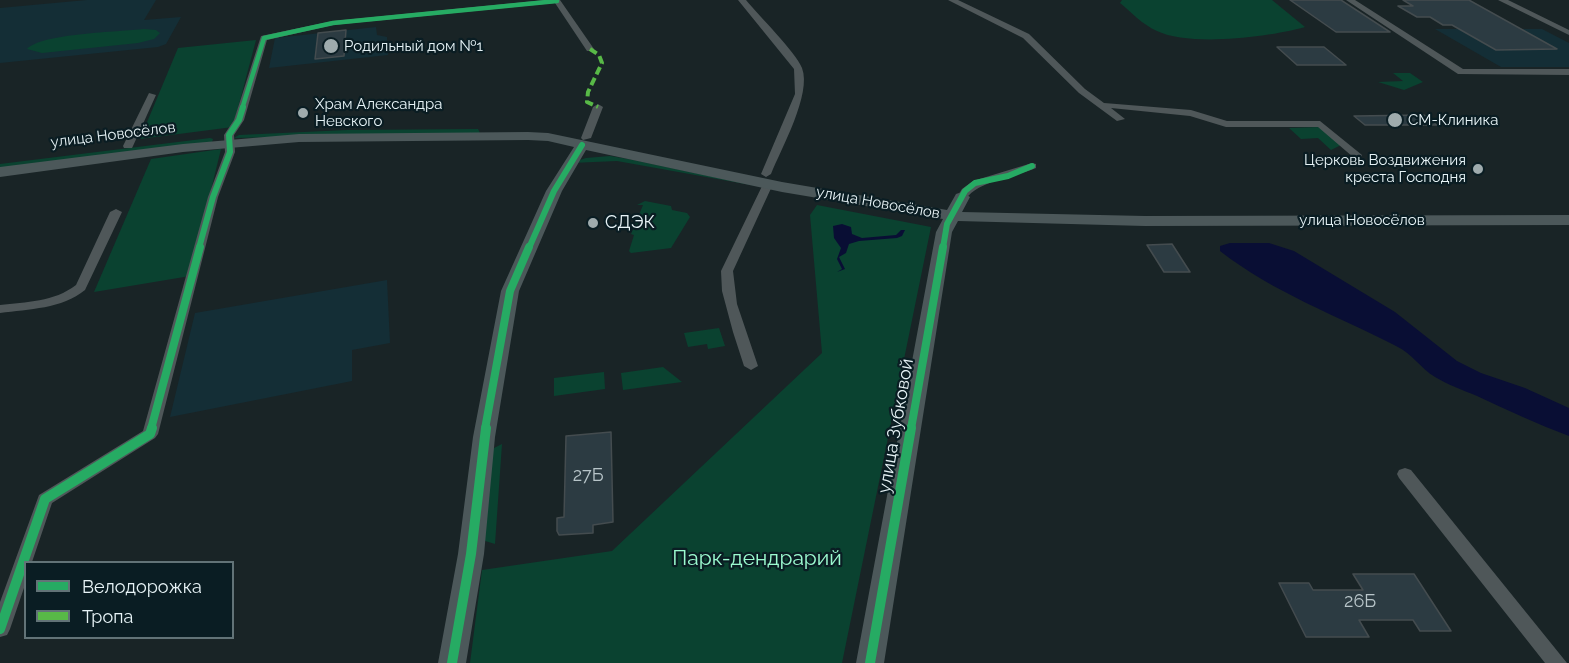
<!DOCTYPE html>
<meta charset="utf-8">
<style>
body{margin:0}
#map{position:relative;width:1569px;height:663px;overflow:hidden;background:#192426;font-family:Raleway,sans-serif}
canvas{display:block}
.legend{position:absolute;left:24px;top:561px;width:210px;height:78px;box-sizing:border-box;background:#0a1d23;border:2px solid #627377;margin:0;padding:8px 10px;list-style:none;font-size:18px;color:#e7f3f6}
.legend li{display:flex;align-items:center;gap:12px;height:30px}
.legend b{width:30px;border:2px solid #627377}
</style>
<div id="map">
<canvas width="1569" height="663"></canvas>
<ul class="legend">
<li><b style="height:8px;background:#26ab63"></b>Велодорожка</li>
<li><b style="height:8px;background:#58b947"></b>Тропа</li>
</ul>
</div>
<script>
const context = document.querySelector('canvas').getContext('2d');
context.lineJoin = 'round';
function paint(path, color) { context.fillStyle = color; context.fill(path, 'evenodd'); }
function trace(path, color, width, dash) { context.strokeStyle = color; context.lineWidth = width; context.lineCap = dash ? 'butt' : 'round'; context.setLineDash(dash || []); context.stroke(path); }
function write(font, color, halo, rows, align = 'center') {
  context.font = font + ' Raleway,sans-serif'; context.lineWidth = 4.5; context.setLineDash([]); context.textBaseline = 'middle'; context.strokeStyle = halo; context.fillStyle = color; for (const [text, x, y, turn = 0] of rows) {
    context.save(); context.translate(x, y); context.rotate((+turn || 0) * Math.PI / 180); context.textAlign = isNaN(turn) ? turn : align; if (halo) context.strokeText(text, 0, 0); context.fillText(text, 0, 0); context.restore();
  }
}
const built = new Path2D(`
 M87,0H156L144,20L181,17L166,44L158,47L0,63V8Z
 M376,27L377,35L387,37L388,55L269,68L275,38Z
 M1435,29H1542L1569,43V67H1501Z
 M387,280L390,343L352,350V381L170,417L195,313Z`);
const green = new Path2D(`
 M1122,0H1272L1305,27C1270,37 1190,47 1157,31C1143,25 1131,12 1120,3Z
 M144,29L156,30L160,33L154,39L138,43L42,53L27,49C42,33 119,32 144,29Z
 M256,40L233,127L140,139L178,48Z
 M1393,73H1410L1423,82L1404,90L1378,82L1403,81Z
 M1320,127L1341,145L1331,150L1318,138L1301,139L1289,128Z
 M478,129L480,133L234,138L239,135L347,130Z
 M210,138L213,139L212,142L0,170V164Z
 M221,149L190,276L94,292L151,159Z
 M610,156L628,159L762,187L617,161L571,163L586,158Z
 M645,201L671,206L672,210L687,213L690,217L671,248L631,253L629,251L634,235L631,234L643,205H637Z
 M817,205L931,227L842,663H470L482,570L612,551L822,353L810,215Z
 M719,328L725,346L708,349L707,344L688,347L684,333Z
 M663,367L682,382L623,390L621,373Z
 M604,372L605,389L554,396V378Z
 M502,444L495,544L482,540L490,450Z`);
const water = new Path2D(`
 M842,224L851,227L852,234L862,238L896,235L901,230H905L902,236L897,238L859,241L849,244L846,253L839,257L845,269L837,272L842,269L837,259L841,248L834,238L833,226Z
 M1230,243H1269L1294,251L1395,312L1457,361L1481,373L1525,388L1569,408V436C1537,424 1507,410 1477,396C1463,390 1448,385 1435,377C1420,368 1413,354 1396,346C1336,315 1274,293 1220,251V246Z`);
const building = new Path2D(`
 M1290,0H1341L1390,32H1336Z
 M1403,0H1469L1557,49L1496,50L1452,25H1443L1430,17H1417L1398,6H1413Z
 M346,30L344,56L315,59L318,33Z
 M1277,47H1324L1346,65H1297Z
 M1424,115L1437,125H1365L1354,116Z
 M1172,244L1190,272H1164L1147,245Z
 M611,432L613,522L593,525V533L559,535L557,531V518L564,517L566,436Z
 M1353,574H1414L1451,631H1420L1413,620H1359L1369,637H1306L1279,583H1309L1313,590H1363Z`);
const street = new Path2D(`
 M545,0H560L594,49L593,51H587L555,3L333,25L267,40L244,120L234,135L235,152L218,197L158,434L155,438L52,503L32,562H26V582L10,629L7,635L0,637V602L39,495L143,431L208,197L225,152L224,135L234,120L261,36L333,21Z
 M738,0H746C759,16 795,51 802,68C812,94 781,149 771,174L766,177L761,174L795,94L794,69Z
 M948,0H958L1029,34L1085,89L1104,103L1191,110L1227,121H1320L1362,155L1361,157H1353L1318,127H1226L1190,116L1111,108L1125,119L1117,121L1079,93L1023,38Z
 M1346,0H1355L1463,69H1569V75L1458,74Z
 M1498,0H1508L1569,30V35Z
 M149,93L156,95L133,146L132,148H124L123,146Z
 M598,104L603,107L591,138L583,140L581,138L593,107Z
 M1032,163L1036,164V168C1014,177 978,181 966,199H958L957,197L962,189L973,181Z
 M768,181L773,184L733,271L737,304L758,366L751,370L744,366L733,332L722,291L721,271L764,182Z
 M116,209L122,212L85,290C62,309 29,309 0,313V305C26,302 54,302 76,285L110,212Z
 M1405,468L1411,470L1567,663H1545L1399,478L1397,474L1399,470Z`);
const secondary = new Path2D(`
 M528,132L548,133L782,182L947,210L956,194L962,192L970,197L962,212L1145,216L1569,215V225L1145,226L958,221L952,232L884,663H856L936,232L943,219L782,192L586,150L562,191L519,291L495,437L484,554L466,663H438L458,554L473,437L501,291L546,191L574,147L548,141L528,140L299,142L183,152L0,177V167L183,144L299,134Z`);
const quiet = new Path2D(`
 M590,49L599,55L602,63L588,92L587,102L598,107`);
const cyclewayFar3 = new Path2D(`
 M242,109L264,38L333,23L557,1`);
const cyclewayFar2 = new Path2D(`
 M199,248L213,197L230,152L229,135L239,120L243,107
 M529,248L554,191L582,145
 M943,248L947,224L965,191L975,183L1008,176L1032,166`);
const cyclewayFar1 = new Path2D(`
 M151,429L200,247
 M485,429L510,291L529,247
 M911,429L943,247`);
const cycleway = new Path2D(`
 M0,629L45,499L150,434L152,428
 M452,663L471,554L486,428
 M870,663L911,428`);
const markers = [
 [331,46,8,"#9fabad"],
 [303,113,6,"#9fabad"],
 [1395,120,8,"#9fabad"],
 [1478,169,6,"#9fabad"],
 [593,223,6,"#9fabad"]
];
const farPoinames = [
 ["Родильный дом №1",344,46],
 ["Храм Александра",315,104],
 ["Невского",315,121],
 ["СМ-Клиника",1408,120],
 ["Церковь Воздвижения",1466,160,"right"],
 ["креста Господня",1466,177,"right"]
];
const farStreetnames = [
 ["улица Новосёлов",113,135,-7],
 ["улица Новосёлов",878,203,10],
 ["улица Новосёлов",1362,220]
];
const poiNames = [
 ["СДЭК",605,223]
];
const streetNames = [
 ["улица Зубковой",896,426,-80]
];
const nearNumbernames = [
 ["27Б",588,476],
 ["26Б",1360,602]
];
const nearParknames = [
 ["Парк-дендрарий",757,559]
];
paint(built, '#142e36');
paint(green, '#0a4230');
paint(water, '#090e34');
paint(building, '#2c3b42');
trace(building, '#444c4f', 1.5);
paint(street, '#4f5759');
paint(secondary, '#4c585a');
trace(quiet, '#58b947', 4, [8, 4]);
trace(cyclewayFar3, '#26ab63', 4.5);
trace(cyclewayFar2, '#26ab63', 6);
trace(cyclewayFar1, '#26ab63', 8);
trace(cycleway, '#26ab63', 10);
for (const [x, y, r, color] of markers) { const dot = new Path2D(); dot.arc(x, y, r, 0, 2 * Math.PI); context.fillStyle = color; context.fill(dot); trace(dot, '#0a1d23', 2); }
write('15px', '#e7f3f6', '#0a1d23', farPoinames, 'left');
write('15px', '#e7f3f6', '#0a1d23', farStreetnames);
write('18px', '#e7f3f6', '#0a1d23', poiNames, 'left');
write('18px', '#e7f3f6', '#0a1d23', streetNames);
write('18px', '#b8c5c9', null, nearNumbernames);
write('21px', '#9bfacf', '#0a1d23', nearParknames);
</script>
